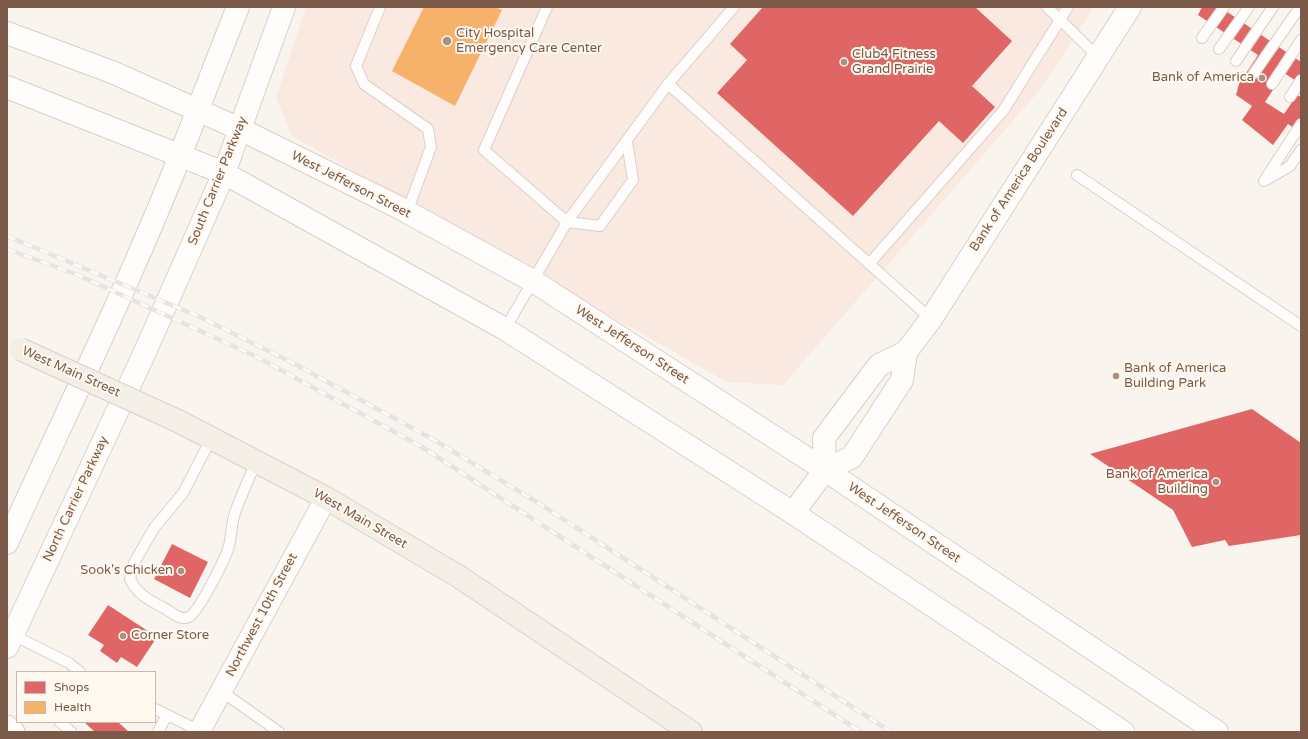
<!DOCTYPE html>
<style>
body{margin:0}
#map{position:relative;width:1308px;height:739px;overflow:hidden;background:#f9f4ed;font-family:"Varela Round",sans-serif}
canvas{display:block}
.frame{position:absolute;inset:0;border:8px solid #7c5a49;pointer-events:none}
.legend{position:absolute;left:16px;top:671px;width:140px;height:52px;box-sizing:border-box;background:#fff9f0;border:1px solid #cbb9ad;margin:0;padding:5px 7px;list-style:none;font-size:12px;color:#7c5a49}
.legend li{display:flex;align-items:center;gap:8px;height:20px}
.legend b{width:20px;border:1px solid #cbb9ad}
</style>
<div id="map">
<canvas width="1308" height="739"></canvas>
<div class="frame"></div>
<ul class="legend">
<li><b style="height:11px;background:#e06666"></b>Shops</li>
<li><b style="height:11px;background:#f6b26b"></b>Health</li>
</ul>
</div>
<script>
const context = document.querySelector('canvas').getContext('2d');
context.lineJoin = 'round';
function paint(path, color) { context.fillStyle = color; context.fill(path, 'evenodd'); }
function trace(path, color, width, dash) { context.strokeStyle = color; context.lineWidth = width; context.lineCap = dash ? 'butt' : 'round'; context.setLineDash(dash || []); context.stroke(path); }
function write(font, color, halo, rows, align = 'center') {
  context.font = font + ' "Varela Round",sans-serif'; context.lineWidth = 4; context.setLineDash([]); context.textBaseline = 'middle'; context.strokeStyle = halo; context.fillStyle = color; for (const [text, x, y, turn = 0] of rows) {
    context.save(); context.translate(x, y); context.rotate((+turn || 0) * Math.PI / 180); context.textAlign = isNaN(turn) ? turn : align; if (halo) context.strokeText(text, 0, 0); context.fillText(text, 0, 0); context.restore();
  }
}
const commercial = new Path2D(`
 M306,7H1094L1043,86L783,385L727,382L292,136L276,98Z`);
const shops = new Path2D(`
 M763,7H975L1012,41L972,86L995,107L963,143L939,121L853,216L717,93L747,60L730,44Z
 M1202,7H1220L1301,62V84L1284,73L1265,102L1284,114L1297,95L1301,97V133L1288,124L1273,145L1242,120L1252,106L1236,95L1239,84L1258,55L1198,15Z
 M1252,409L1301,443V535L1229,546L1225,540L1192,547L1173,510L1090,454Z
 M172,544L208,562L190,598L154,579Z
 M108,605L157,637L137,667L121,657L117,663L100,651L104,645L88,635Z
 M84,722H118L129,732H95Z`);
const health = new Path2D(`
 M424,7H495L502,10L455,106L392,71Z`);
const lane = new Path2D(`
 M380,7L356,66L364,84L428,129L431,147L407,212
 M547,7L484,150L567,222L600,226L633,180L627,142
 M1047,7L1098,57
 M1202,38L1224,7
 M1219,49L1249,7
 M1236,61L1273,7
 M1254,73L1300,7
 M668,84L931,319
 M1272,84L1301,40
 M1290,97L1301,80
 M1077,175L1301,326
 M1266,180L1290,166L1301,150
 M1264,181L1301,124
 M869,264L1003,111L1068,7
 M505,329L567,222L668,84L734,7
 M211,439L183,493L154,528L134,563L130,579C138,595 149,600 164,608C171,612 180,621 189,617C198,613 226,558 229,546C232,534 231,522 236,510C242,494 249,478 256,462
 M13,635L69,663L80,672
 M221,691L279,732
 M155,709L200,731
 M60,722L71,732
 M158,732L167,715`);
const street = new Path2D(`
 M7,726L14,732
 M199,732L326,498`);
const secondary = new Path2D(`
 M7,33L112,72L240,129L398,207L533,281L825,470L1217,732
 M7,87L224,173L505,329L793,513L1123,732
 M825,470L824,438L879,365L906,352
 M793,513L825,470L852,457L902,380L906,352L931,319L1130,7
 M7,543C65,415 128,287 180,156C199,107 218,57 238,7
 M7,647L145,352L224,173L284,7`);
const primary = new Path2D(`
 M178,421L326,498L458,576L691,732`);
const rail = new Path2D(`
 M7,236L198,316L293,363L436,441L540,504L891,732
 M7,249L78,275L257,357L422,447L861,732`);
const primaryBridge = new Path2D(`
 M20,349L178,421`);
const markers = [
 [447,41,5,"#a89082"],
 [844,62,4,"#a89082"],
 [1262,78,4,"#a89082"],
 [1116,376,4,"#a89082"],
 [1216,482,4,"#a89082"],
 [181,571,4,"#a89082"],
 [123,636,4,"#a89082"]
];
const poiNames = [
 ["City Hospital",456,34],
 ["Emergency Care Center",456,49],
 ["Club4 Fitness",852,55],
 ["Grand Prairie",852,70],
 ["Bank of America",1254,78,"right"],
 ["Bank of America",1124,369],
 ["Building Park",1124,384],
 ["Bank of America",1208,475,"right"],
 ["Building",1208,490,"right"],
 ["Sook's Chicken",173,571,"right"],
 ["Corner Store",131,636]
];
const streetNames = [
 ["Bank of America Boulevard",1019,180,-57],
 ["South Carrier Parkway",218,181,-68],
 ["West Jefferson Street",351,185,27],
 ["West Jefferson Street",632,345,33],
 ["West Main Street",71,372,24],
 ["North Carrier Parkway",76,499,-65],
 ["West Main Street",360,519,30],
 ["West Jefferson Street",904,523,34],
 ["Northwest 10th Street",262,615,-62]
];
paint(commercial, '#f9e9e0');
paint(shops, '#e06666');
paint(health, '#f6b26b');
trace(lane, '#d9d1cb', 12);
trace(street, '#d9d1cb', 23);
trace(secondary, '#d9d0c9', 24);
trace(primary, '#dbd0ca', 24);
trace(lane, '#fefdfc', 10);
trace(street, '#fefdfc', 21);
trace(secondary, '#fefdfc', 22);
trace(primary, '#f3eee6', 22);
trace(rail, '#e6e3e6', 4.5);
trace(rail, '#fff9f0', 3, [9]);
trace(primaryBridge, '#dbd0ca', 24, []);
trace(primaryBridge, '#f3eee6', 22);
for (const [x, y, r, color] of markers) { const dot = new Path2D(); dot.arc(x, y, r, 0, 2 * Math.PI); context.fillStyle = color; context.fill(dot); trace(dot, '#fff9f0', 1.5); }
write('13px', '#7c5a49', '#fff9f0', poiNames, 'left');
write('13px', '#7c5a49', '#fff9f0', streetNames);
</script>
